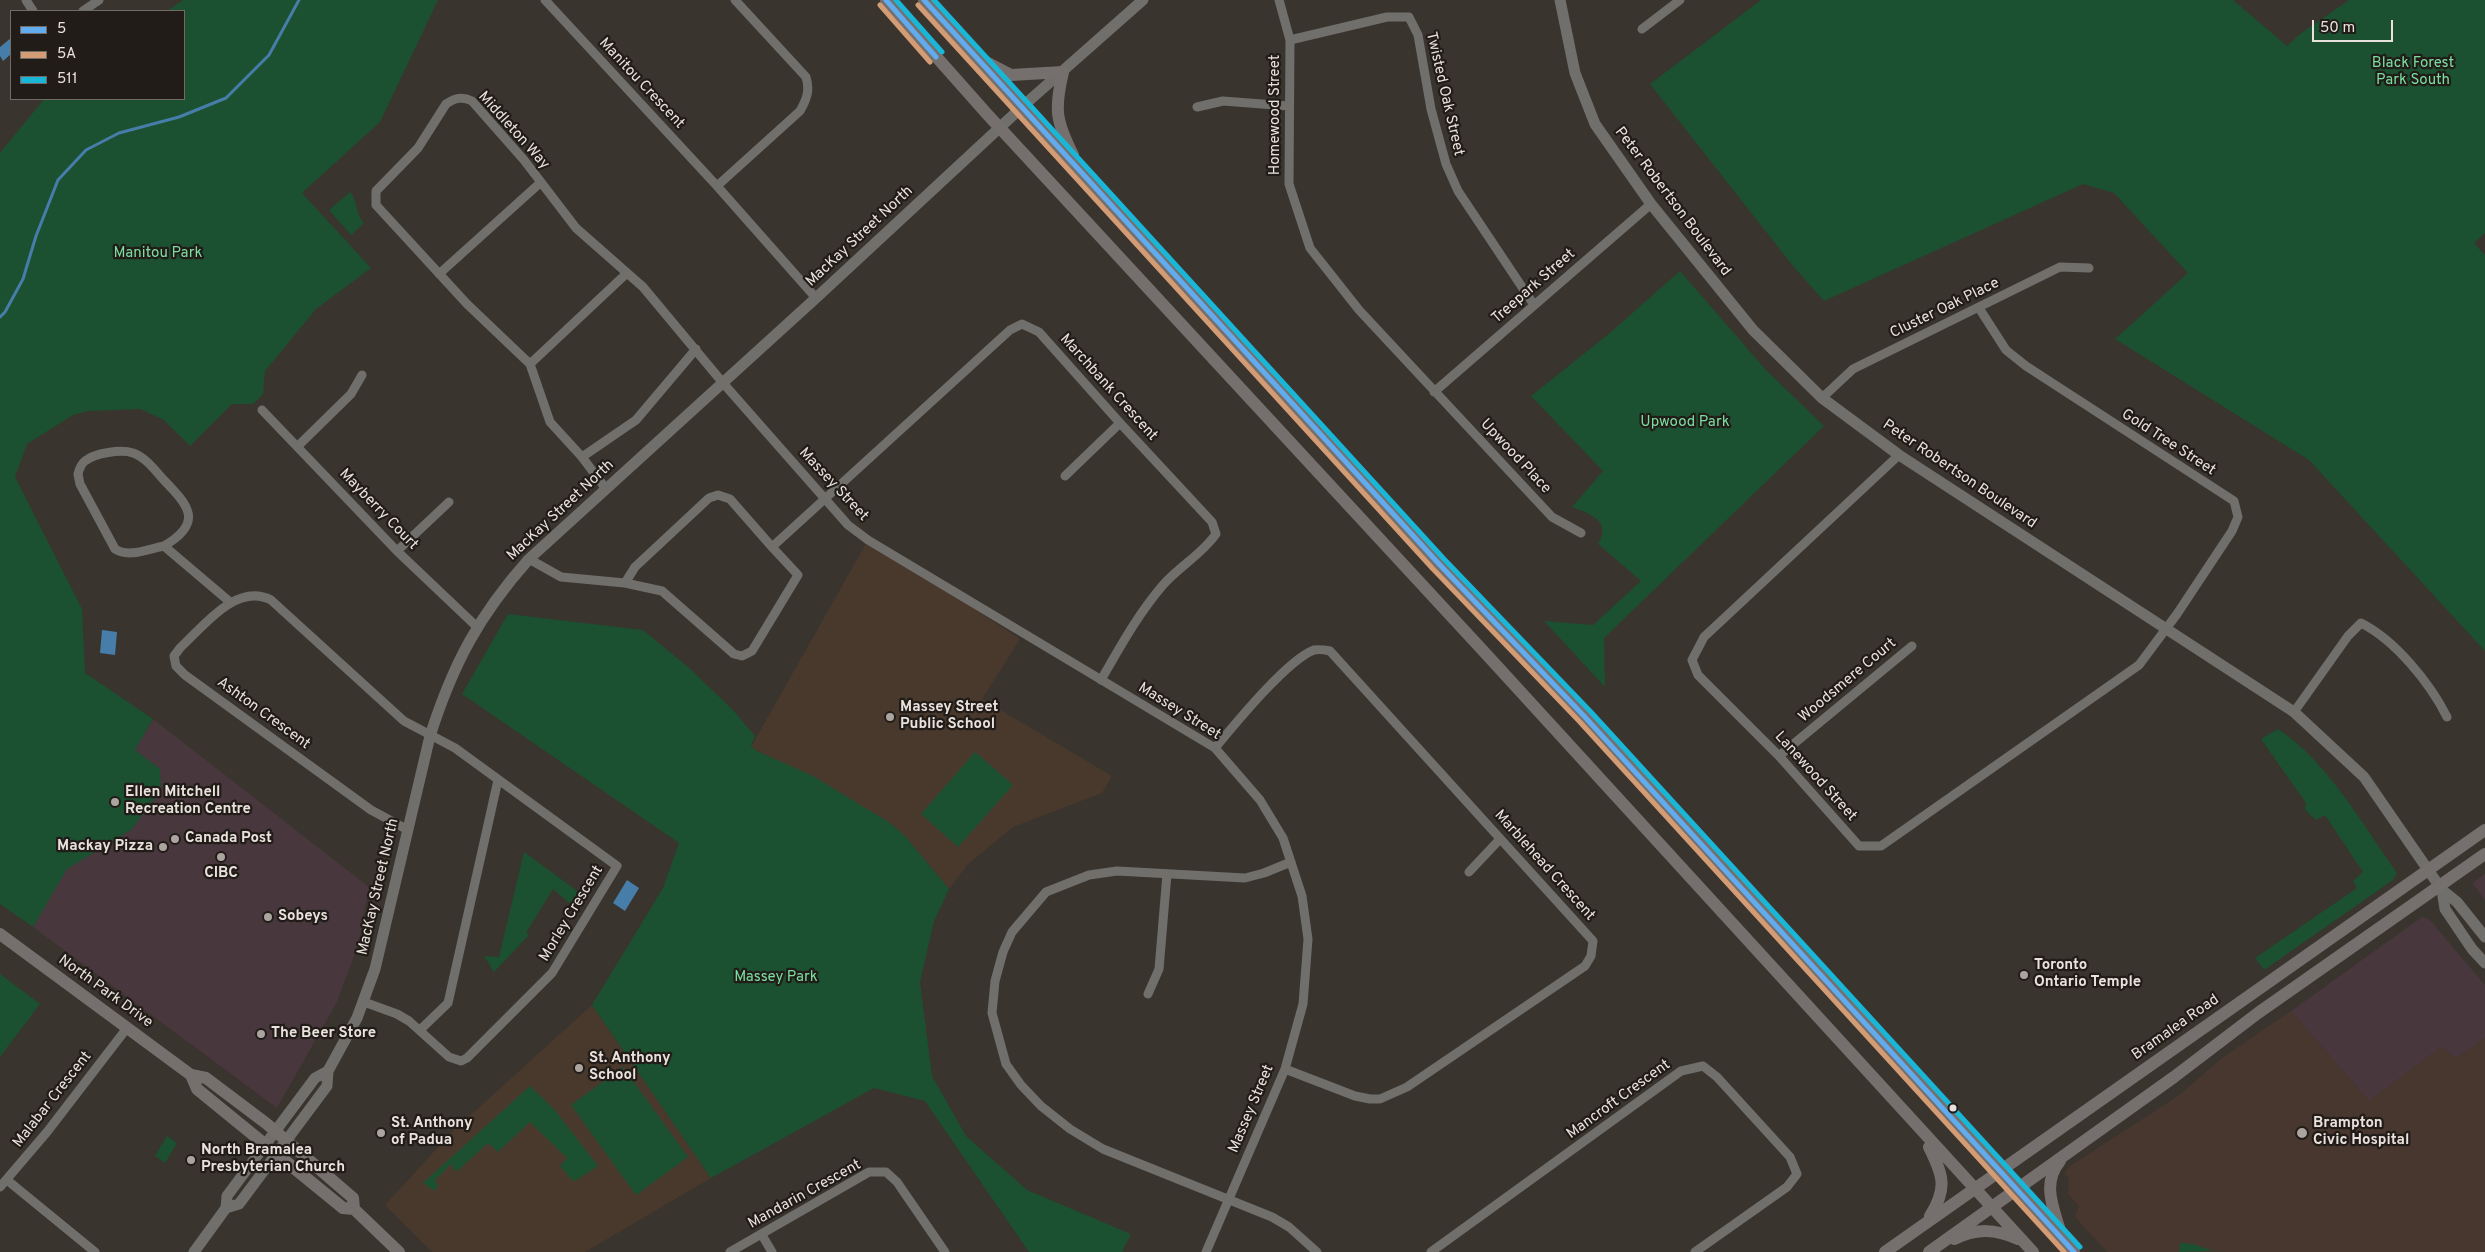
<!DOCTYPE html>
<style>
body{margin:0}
#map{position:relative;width:2485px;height:1252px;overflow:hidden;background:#3a342e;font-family:Overpass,sans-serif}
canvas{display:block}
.legend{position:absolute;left:10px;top:10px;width:175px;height:90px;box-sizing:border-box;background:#211c18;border:1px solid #716b66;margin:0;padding:6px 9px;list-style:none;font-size:15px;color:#e9e2dc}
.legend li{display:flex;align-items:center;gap:10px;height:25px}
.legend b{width:25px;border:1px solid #716b66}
.scale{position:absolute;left:2312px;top:20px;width:81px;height:22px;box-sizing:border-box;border:2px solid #e9e2dc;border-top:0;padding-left:6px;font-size:15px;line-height:18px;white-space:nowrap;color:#e9e2dc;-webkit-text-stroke:4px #211c18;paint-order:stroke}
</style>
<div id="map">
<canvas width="2485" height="1252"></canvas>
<ul class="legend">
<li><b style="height:6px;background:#60acee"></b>5</li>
<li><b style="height:6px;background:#d39c74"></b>5A</li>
<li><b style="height:6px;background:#1ab6d8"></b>511</li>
</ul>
<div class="scale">50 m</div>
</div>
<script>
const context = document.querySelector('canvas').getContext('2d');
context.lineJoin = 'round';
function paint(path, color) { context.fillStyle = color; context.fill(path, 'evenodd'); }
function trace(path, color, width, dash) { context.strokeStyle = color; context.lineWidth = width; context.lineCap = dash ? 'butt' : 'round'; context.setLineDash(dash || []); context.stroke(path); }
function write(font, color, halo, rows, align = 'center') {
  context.font = font + ' Overpass,sans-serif'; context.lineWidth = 4.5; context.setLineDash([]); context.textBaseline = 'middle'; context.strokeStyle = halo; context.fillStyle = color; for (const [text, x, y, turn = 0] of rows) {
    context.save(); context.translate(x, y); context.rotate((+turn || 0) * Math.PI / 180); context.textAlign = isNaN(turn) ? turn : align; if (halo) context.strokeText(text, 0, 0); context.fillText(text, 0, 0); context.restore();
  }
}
const commercial = new Path2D(`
 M153,719L369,887L358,945L337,1002L277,1108L33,927L67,868L131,830L160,769L135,750Z
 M2485,874V900L2472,883Z
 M2422,917L2429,919L2485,985V1038L2457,1058L2441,1047L2369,1101L2291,1011Z`);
const built = new Path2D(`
 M868,540L1020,639L982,699L1112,776L1102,793L1013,827L968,864L949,889L905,836L890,823L751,747Z
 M592,1005L711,1178L585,1252H432L385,1205L453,1131Z`);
const medical = new Path2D(`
 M2291,1011L2369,1101L2441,1047L2457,1058L2485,1038V1252H2107L2075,1217L2079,1206L2068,1194L2069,1178L2064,1174L2070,1166L2178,1096L2222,1058Z`);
const green = new Path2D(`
 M183,0H438L380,122L302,193L371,268L316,309L265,371L263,394L253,404H232L190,446L164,420L140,409L88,411L73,415L27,444L15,477L82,609L85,673L153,719L135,750L160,769L161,790L131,830L67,869L33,927L0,904V153L44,99H184V11H167Z
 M1761,0H2233L2287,46L2300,34L2349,0H2485V233L2474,243L2485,255V651L2309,460L2115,339L2188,273L2114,193L2083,184L1824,301L1793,266L1650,84Z
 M350,192C358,201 355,214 364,223L351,235L329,210Z
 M1680,271L1766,370L1824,426L1604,638L1605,687L1544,621L1593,625L1641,581L1598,544C1612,521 1590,514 1572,507L1603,471L1531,396L1611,332Z
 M508,614L643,630L688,667L732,709L755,736L751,746L757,751L813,776L890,823L905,836L949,889L934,921L920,982L932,1076L966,1136L1027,1190L1131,1234L1122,1252H1029L925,1101L874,1088L711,1178L592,1005L663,888L679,843L462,694Z
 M2278,729C2327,761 2363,825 2397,873L2393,880L2264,970L2255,958L2357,888L2353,881L2363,872L2325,815L2316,820L2305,810L2306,803L2261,739Z
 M975,752L1013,785L958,847L921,814Z
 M524,852L580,893L573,906L553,889L526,933L529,935L494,972L484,956L499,957Z
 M0,974L40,1004L0,1057Z
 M623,1067L688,1157L636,1195L571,1105Z
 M530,1086L554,1109L598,1166L575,1181L571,1179L560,1166L567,1158L530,1122L498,1152L488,1143L456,1172L451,1164L435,1180L438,1186L434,1191L423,1183Z
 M167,1136L177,1143L165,1163L155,1156Z
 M2180,1243L2193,1244L2213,1251L2179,1252Z`);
const water = new Path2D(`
 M11,38V54L3,61L0,56V47Z
 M102,630L117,632L115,655L100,653Z
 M627,880L639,888L625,911L613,903Z`);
const stream = new Path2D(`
 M0,317L5,312L23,279L36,236L58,180L86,150L119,133L179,117L226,98L269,55L299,0`);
const minor = new Path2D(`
 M26,0L33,11
 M545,0L717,186L816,298
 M1279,0L1290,40L1289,184L1310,248L1359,310L1552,517L1581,533
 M83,11L99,0
 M1642,29L1680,0
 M1290,40L1387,17H1409L1418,35L1431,109L1446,164L1458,191L1534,305
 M1197,107L1223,101L1288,106
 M717,186L800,111C807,99 810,90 806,77L735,0
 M439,274L540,183
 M530,364L627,273
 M1434,392L1651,204
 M1822,398L1853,369L2060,267L2089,268
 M262,410L397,551L476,626
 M298,446L351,394L362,375
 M1899,455L1704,637L1692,660L1698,675L1779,756L1859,846H1881L2139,665L2177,614L2232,531L2238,517L2234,501L2026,366L2006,350L1979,308
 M582,457L636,420L696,349
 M1065,476L1120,423
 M606,489L582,457L550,422L530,364L467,304L376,205V191L418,148L446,104C455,98 462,96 472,101L524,160L576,228L643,287L723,383L848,525L868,540L1215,748L1260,800L1283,838L1302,896L1308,939L1303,1004L1285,1069L1206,1252
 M164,546C148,549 129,558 115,549L80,484L78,474C79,470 81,464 85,461C95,453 121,449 133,453C145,457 154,469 162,478C188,505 205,522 164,546L230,602
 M397,551L449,502
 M529,559L561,577L625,583L662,591L734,654L742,656L752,651L798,575L772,547L1010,330L1022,324L1039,332L1120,423L1212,522L1216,534C1202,554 1180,566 1163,585C1138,614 1120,647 1101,680
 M625,583L635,567L709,498L718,495L730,499L772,547
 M2294,712L2348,636L2361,623C2395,640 2430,683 2447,717
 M1215,748C1235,724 1287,660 1314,650C1319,649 1325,650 1330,651L1593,941L1591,956L1585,966L1407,1087L1380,1099H1370L1355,1096L1285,1069
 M1779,756L1912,646
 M1291,862L1264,873L1245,878L1117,871L1089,875L1046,892L1012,932L1003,952L995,981L992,1013L1006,1064L1021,1085L1041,1106L1070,1129L1103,1149L1272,1217L1289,1227L1317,1252
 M1469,872L1500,839
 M1148,994L1159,969L1167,874
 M364,1002L397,1014L409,1021L449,1057L461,1061L467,1058L552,973L617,866L455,748L404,721L271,600C236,582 203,627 180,648L174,656L176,666L185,675L371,810L408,830
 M420,1030L448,1003L498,780
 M7,1180L95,1252
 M0,1187L47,1132L127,1028
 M762,1235L772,1252
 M730,1252L869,1172H886L897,1182L945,1252
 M1431,1252L1681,1071L1703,1066L1717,1077L1790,1157L1797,1174L1787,1187L1695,1252`);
const tertiary = new Path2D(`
 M1560,0L1575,73L1595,124L1651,204L1753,330L1822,398L1899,455L2294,712L2364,777L2442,890L2457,902L2485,937
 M2442,890L2445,909L2472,949L2485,963
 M226,1208L227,1196L315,1078L328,1071
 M194,1252L226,1208L239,1204L327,1086L328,1071L357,1018L375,969L430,736C453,664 479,615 529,559L816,298L1023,106L1143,0`);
const secondary = new Path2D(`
 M886,0L987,114L1487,655L2033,1252
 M924,0L1439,564L1584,716L2074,1252
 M986,62L1011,75L1063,72C1054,110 1056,121 1073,155
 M0,934L191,1075L206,1078L267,1124L353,1198L354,1209
 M191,1075L197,1089L343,1208L354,1209L399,1252
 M1929,1147C1943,1175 1948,1188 1930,1216
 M2060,1161C2041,1184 2054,1209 2061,1234
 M1954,1239C1978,1228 1995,1229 2018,1239
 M1885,1252L2485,830
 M1929,1252L2174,1077L2258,1013L2485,854`);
const bus1 = new Path2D(`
 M886,0L936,57
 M924,0L1439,564L1584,716L2074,1252`);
const bus2 = new Path2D(`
 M880,5L930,62
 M918,5L1433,569L1579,721L2064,1252`);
const bus3 = new Path2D(`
 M896,0L942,52
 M934,0L1444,559L1590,711L2080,1247`);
const markers = [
 [890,717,5,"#aca59f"],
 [115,802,5,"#aca59f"],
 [175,839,5,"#aca59f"],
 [163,847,5,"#aca59f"],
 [221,857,5,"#aca59f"],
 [268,917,5,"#aca59f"],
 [2024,975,5,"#aca59f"],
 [261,1034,5,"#aca59f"],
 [579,1068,5,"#aca59f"],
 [1953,1108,4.5,"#e9e2dc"],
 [381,1133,5,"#aca59f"],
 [2302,1133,6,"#aca59f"],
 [191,1160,5,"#aca59f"]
];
const parkNames = [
 ["Black Forest",2413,64],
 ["Park South",2413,81],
 ["Manitou Park",158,254],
 ["Upwood Park",1685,423],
 ["Massey Park",776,978]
];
const streetNames = [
 ["Manitou Crescent",641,84,47],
 ["Twisted Oak Street",1444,94,77],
 ["Homewood Street",1276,115,-90],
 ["Middleton Way",513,131,48],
 ["Peter Robertson Boulevard",1672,202,53],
 ["MacKay Street North",860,237,-43],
 ["Treepark Street",1534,287,-41],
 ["Cluster Oak Place",1945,309,-26],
 ["Marchbank Crescent",1108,388,48],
 ["Gold Tree Street",2168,443,33],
 ["Upwood Place",1515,457,47],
 ["Peter Robertson Boulevard",1959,475,34],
 ["Massey Street",833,485,47],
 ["Mayberry Court",378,510,46],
 ["MacKay Street North",561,511,-43],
 ["Woodsmere Court",1848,681,-40],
 ["Massey Street",1179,712,32],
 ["Ashton Crescent",263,714,36],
 ["Lanewood Street",1815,777,48],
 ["Marblehead Crescent",1544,866,48],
 ["MacKay Street North",379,887,-77],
 ["Morley Crescent",572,914,-59],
 ["North Park Drive",105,992,36],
 ["Bramalea Road",2176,1028,-35],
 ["Malabar Crescent",53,1100,-52],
 ["Mancroft Crescent",1619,1100,-36],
 ["Massey Street",1252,1109,-67],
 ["Mandarin Crescent",805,1195,-29]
];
const poiNames = [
 ["Massey Street",900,708],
 ["Public School",900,725],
 ["Ellen Mitchell",125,793],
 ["Recreation Centre",125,810],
 ["Canada Post",185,839],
 ["Mackay Pizza",153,847,"right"],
 ["CIBC",221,874,"center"],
 ["Sobeys",278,917],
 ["Toronto",2034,966],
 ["Ontario Temple",2034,983],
 ["The Beer Store",271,1034],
 ["St. Anthony",589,1059],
 ["School",589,1076],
 ["St. Anthony",391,1124],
 ["of Padua",391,1141],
 ["Brampton",2313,1124],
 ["Civic Hospital",2313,1141],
 ["North Bramalea",201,1151],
 ["Presbyterian Church",201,1168]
];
paint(commercial, '#48373d');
paint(built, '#49392d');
paint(medical, '#48372f');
paint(green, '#1b5031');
paint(water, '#477da9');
trace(stream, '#477da9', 3);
trace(minor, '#716f6c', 9);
trace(tertiary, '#716f6c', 11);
trace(secondary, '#75706e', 12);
trace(bus1, '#60acee', 5);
trace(bus2, '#d39c74', 5);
trace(bus3, '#1ab6d8', 5);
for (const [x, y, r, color] of markers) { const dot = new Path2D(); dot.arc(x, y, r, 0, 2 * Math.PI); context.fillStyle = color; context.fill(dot); trace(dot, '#211c18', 2); }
write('15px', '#7bdea0', '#211c18', parkNames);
write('15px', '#e9e2dc', '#211c18', streetNames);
write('bold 15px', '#e9e2dc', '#211c18', poiNames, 'left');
</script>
